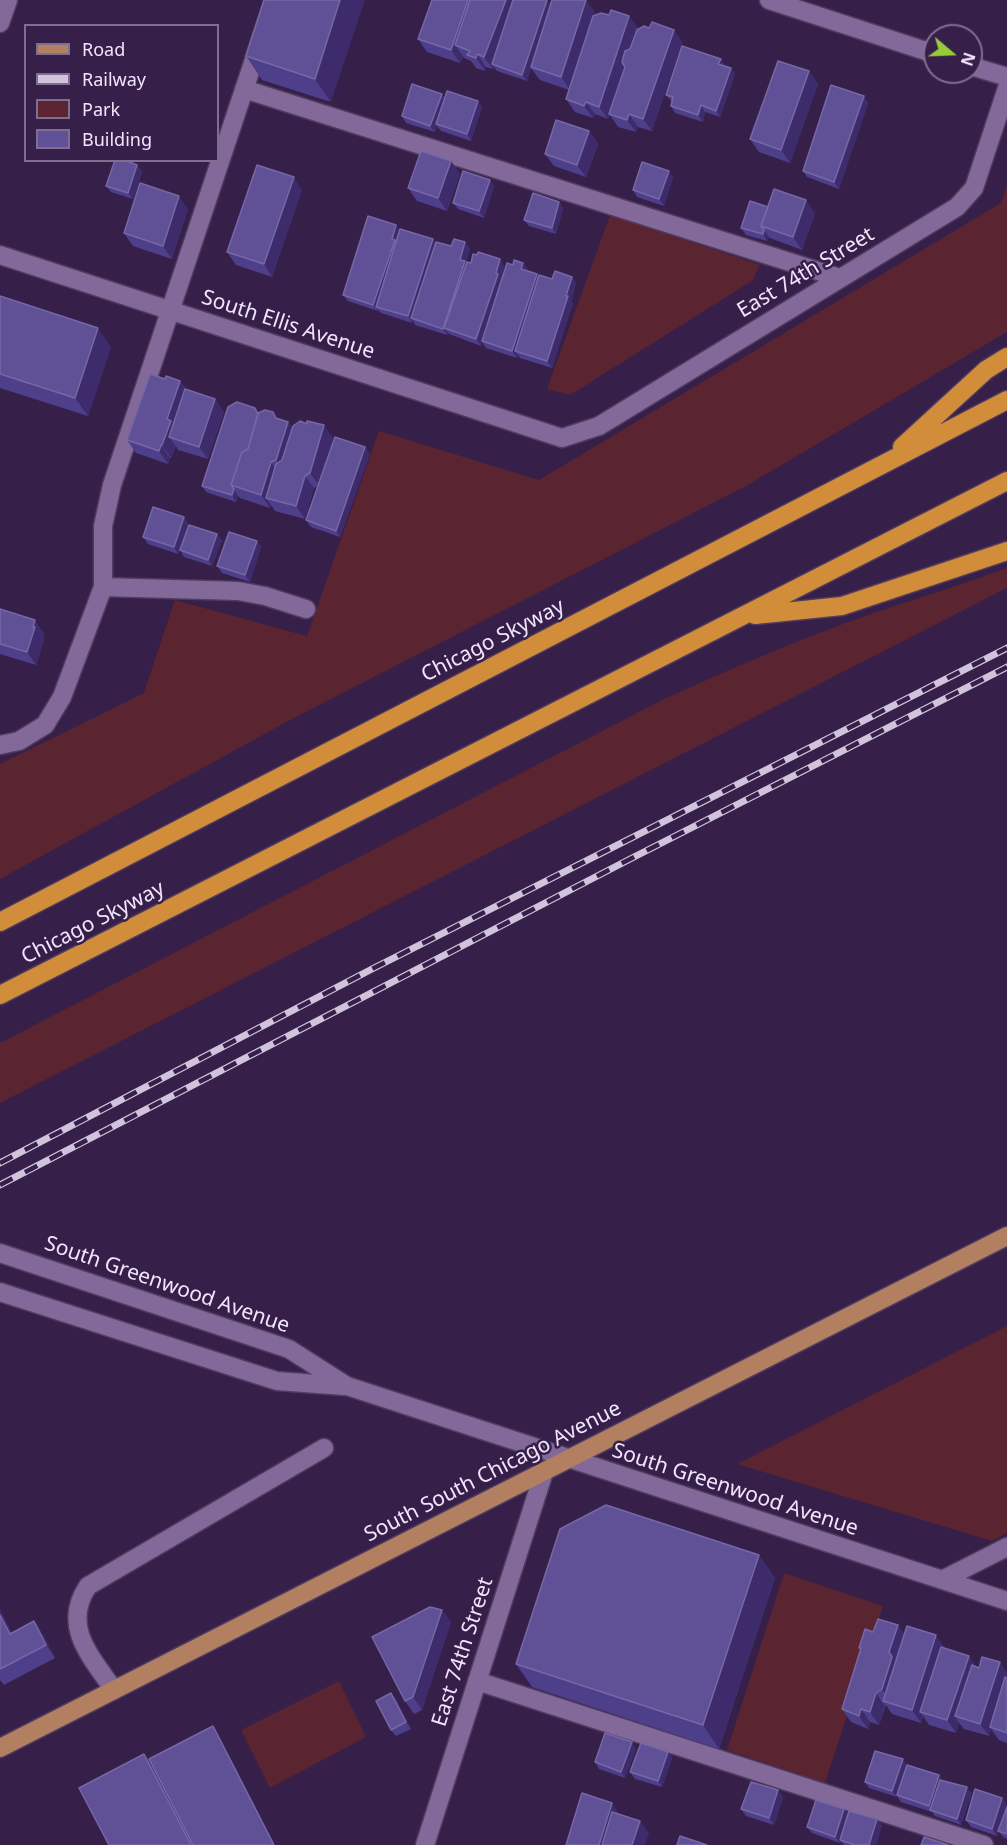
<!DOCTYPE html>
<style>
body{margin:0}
#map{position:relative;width:1007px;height:1845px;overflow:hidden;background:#361f49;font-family:"Noto Sans",sans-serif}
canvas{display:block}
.legend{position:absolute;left:24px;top:24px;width:195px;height:138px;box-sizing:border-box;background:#361f49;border:2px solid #806e90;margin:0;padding:8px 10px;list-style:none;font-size:18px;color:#f0e5fb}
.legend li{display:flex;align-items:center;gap:12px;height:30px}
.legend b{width:30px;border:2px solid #806e90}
.north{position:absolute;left:923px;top:24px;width:60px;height:60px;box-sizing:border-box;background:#361f49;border:2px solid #806e90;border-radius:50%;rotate:109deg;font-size:16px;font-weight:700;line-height:24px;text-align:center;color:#f0e5fb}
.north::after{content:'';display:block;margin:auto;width:21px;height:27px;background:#96cc39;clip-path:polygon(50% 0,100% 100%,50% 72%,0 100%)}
</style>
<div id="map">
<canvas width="1007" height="1845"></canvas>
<ul class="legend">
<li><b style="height:8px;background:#b27f61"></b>Road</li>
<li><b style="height:8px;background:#d0c3dc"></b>Railway</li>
<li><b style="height:16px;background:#5a2431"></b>Park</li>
<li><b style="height:16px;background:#605196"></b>Building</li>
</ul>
<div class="north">N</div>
</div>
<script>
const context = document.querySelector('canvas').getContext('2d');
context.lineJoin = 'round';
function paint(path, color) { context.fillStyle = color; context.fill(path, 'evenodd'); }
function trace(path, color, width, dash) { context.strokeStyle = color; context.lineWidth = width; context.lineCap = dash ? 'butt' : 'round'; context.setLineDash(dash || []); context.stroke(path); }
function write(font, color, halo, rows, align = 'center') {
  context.font = font + ' "Noto Sans",sans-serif'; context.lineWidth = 5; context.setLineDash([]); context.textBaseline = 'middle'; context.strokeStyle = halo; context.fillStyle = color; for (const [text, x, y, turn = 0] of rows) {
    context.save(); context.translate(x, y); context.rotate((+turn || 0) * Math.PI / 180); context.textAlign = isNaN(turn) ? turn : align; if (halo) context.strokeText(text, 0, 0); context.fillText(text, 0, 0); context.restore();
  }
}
const green = new Path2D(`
 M1007,186V332L746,486L292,719L0,879V764L144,693L175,600L307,636L379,431L539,480L1001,203Z
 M610,215L760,265L752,281L570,395L547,389Z
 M1007,568V588L0,1103V1043L664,699C731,669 799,639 868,615C915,599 961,585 1007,568Z
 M1007,1326V1533L992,1541L737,1464Z
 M784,1573L883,1606L825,1783L727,1750Z
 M339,1681L366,1737L270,1788L241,1730Z`);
const minor = new Path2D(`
 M769,0L935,54
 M0,23L8,0
 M971,66L1007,77
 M244,89L840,278
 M0,255L562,438L599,426L957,207L974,188L1007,88
 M103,587L238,591L265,596L306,609
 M0,745L19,741L45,725L62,697L103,587V526L112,485L274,0
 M0,1253L289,1349L347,1386L1007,1601
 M0,1292L277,1381L344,1386
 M942,1580L1007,1547
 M477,1681L984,1845
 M114,1690C91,1657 61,1626 88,1586L324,1448
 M425,1845L544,1472`);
const major = new Path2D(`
 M0,1748L1007,1236`);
const highway = new Path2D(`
 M902,447L986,370L1007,357
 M755,615L842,606L1007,551
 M0,922L1007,400
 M0,995L1007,481`);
const rail = new Path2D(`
 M0,1163L372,969L1007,648
 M0,1185L634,857L1007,667`);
const wall = new Path2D(`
 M264,0L331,102L262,80L246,56Z
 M547,0L551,5L595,12L594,15L629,16L638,28V30L649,28L674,30L682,42L652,131L638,127L636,132L618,127L610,115L608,119L595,114L593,118L575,112L566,99L569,90L540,80L531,68L527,81L497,71L494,67L493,69L486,67L485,71L476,68L471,61L464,58L463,56L460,63L427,52L418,39Z
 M725,65V66L731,68L735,74L720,117L705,112L703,122L675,113L671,106L672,102L666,95Z
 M809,71L818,84L790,163L759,152L750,139Z
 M864,96L868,103L839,189L807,177L803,171Z
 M445,98L482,107L471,141L441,131L437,126L435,132L406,123L402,116Z
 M589,131L598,144L586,177L554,166L545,154Z
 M451,161L460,174L447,211L417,201L408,188Z
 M137,165L142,172L133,199L111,192L106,186Z
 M673,177L664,206L637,197L633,190Z
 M494,186L484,218L458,209L453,203Z
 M302,190L272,277L236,265L227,252Z
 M559,202L563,208L556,234L529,226L524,220Z
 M768,207L815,213L802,250L770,238L769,237L767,241L746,235L741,228Z
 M188,209L172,259L133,246L124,233Z
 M396,225L400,231L435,243L451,246L465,242L470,249L466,263V264L471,263L477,255L500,259L504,266L501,278L502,280L513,265L523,263L528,269L527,271L537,274L539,277L552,279L572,277L576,283L571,301L573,303L552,368L520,358L518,355L517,358L486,348L482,342L481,346L449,334L448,333L447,335L415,325L413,321L412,323L381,313L378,310V311L348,301L343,295Z
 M0,296L111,347L88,416L0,388Z
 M165,379L180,381L186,389L215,399L224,412L208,459L178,450L176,446L171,458H170L168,464L136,453L127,440Z
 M259,413L288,422L292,428L333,438L325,467L365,447L370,454L340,537L311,527L306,520L318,486L314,488L305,519L275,511L271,505L270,508L240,498L238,496L236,502L206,492L202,486Z
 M184,517L188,524L180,550L217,534L222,541L212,566L184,557L180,550L178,554L148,544L143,537Z
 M257,541L261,547L250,582L222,573L217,566Z
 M0,609L44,633L43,638L44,640L36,665L0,654Z
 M759,1555L775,1578L719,1749L532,1687L516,1664Z
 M0,1610L12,1633L43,1634L55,1658L4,1685L0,1680Z
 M442,1610L451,1622L422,1710L414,1714L405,1701Z
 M898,1625L904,1635L945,1648L977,1667L1007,1672V1743L999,1740L991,1729L989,1736L964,1729L959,1723L956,1733L929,1725L923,1716L921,1723L892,1714L886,1705L879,1725L870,1722L868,1729L851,1722L842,1709L861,1650L859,1648L873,1632Z
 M396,1699L411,1729L396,1736L391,1730Z
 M636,1749L625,1778L599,1769L595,1762Z
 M668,1752L672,1758L662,1787L635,1779L630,1772Z
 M907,1765L939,1775L942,1780L972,1793L961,1825L935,1816L932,1812L901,1802L897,1796V1797L869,1788L865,1782Z
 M778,1790L783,1797L774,1825L746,1816L741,1809Z
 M1002,1798L1007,1805L997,1836L971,1827L966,1820Z
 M1007,1807V1839L1003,1837L998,1831Z
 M844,1809L848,1815L882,1825L876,1845H844L841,1841L840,1843L812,1833L807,1827Z`);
const shadedWall = new Path2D(`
 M340,0H365L331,102L315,79Z
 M468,0H481L455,45L463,56L460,63L451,50Z
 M506,0H519L492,64L494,67L493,69L484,57Z
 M547,0L552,6L527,81L522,75Z
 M586,0L595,12L570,90L561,77Z
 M629,16L638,28L608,119L599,107Z
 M674,30L682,42L652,131L643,119Z
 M477,54L486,67L485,71L476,58Z
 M721,59L725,65L723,71L718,64Z
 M731,68L735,74L720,117L716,111Z
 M809,71L818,84L790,163L781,150Z
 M442,94L447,101L436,124L437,126L435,132L430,126Z
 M864,96L868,103L839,189L834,182Z
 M478,101L482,107L471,141L467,134Z
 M586,102L595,114L593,118L584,106Z
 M701,105L705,112L703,122L698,115Z
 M629,114L638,127L636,132L627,120Z
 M589,131L598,144L586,177L577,165Z
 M451,161L460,174L447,211L438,198Z
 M137,165L142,172L133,199L128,193Z
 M669,171L673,177L664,206L659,199Z
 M294,177L302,190L272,277L264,264Z
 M490,180L494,186L484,218L479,211Z
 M179,196L188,209L172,259L163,246Z
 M806,200L815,213L802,250L793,237Z
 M559,202L563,208L556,234L552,228Z
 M396,225L401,232L376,307L378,310V311L373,305Z
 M764,230L769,237L767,241L763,234Z
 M433,239L437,246L411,318L413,321L412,323L408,316Z
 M465,242L470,249L466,263L469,268L444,328L448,333L447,335L443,329L460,260Z
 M500,259L504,266L501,278L502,280L481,346L476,339Z
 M523,263L528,269L526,275L521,269Z
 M537,274L541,280L515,351L518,355L517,358L512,351Z
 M572,277L576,283L571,301L573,303L552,368L547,361Z
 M98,328L111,347L88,416L75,398Z
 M180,381L189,394L169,437L176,446L171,458L162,445L167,419Z
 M215,399L224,412L208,459L199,447Z
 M273,412L282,425L288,422L297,435L285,473L276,460V418Z
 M324,425L333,438L319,485L310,473Z
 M161,445L170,458L168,464L159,451Z
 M365,447L370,454L340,537L336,531Z
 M271,462L280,475L266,498L271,505L270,508L261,495Z
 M305,476L314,488L305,519L296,506Z
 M234,489L238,496L236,502L232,495Z
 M184,517L188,524L178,554L174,547Z
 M217,534L222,541L212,566L208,560Z
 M257,541L261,547L250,582L245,575Z
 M35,620L44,633L43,638L44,640L36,665L27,652Z
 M759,1555L775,1578L719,1749L703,1725Z
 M0,1610L19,1647L10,1634L0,1615Z
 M442,1610L451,1622L422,1710L413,1697Z
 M34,1621L43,1634L55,1658L46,1645Z
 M898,1625L907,1638L891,1702L882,1689L889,1652Z
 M936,1635L945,1648L920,1712L923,1716L921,1723L912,1710Z
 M969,1656L978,1669L955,1716L959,1723L956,1733L947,1720Z
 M1000,1662L1007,1672V1680L990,1727L991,1729L989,1736L980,1724Z
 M391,1693L396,1699L411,1729L406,1722Z
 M876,1693L885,1706L879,1725L870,1712Z
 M861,1709L870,1722L868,1729L859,1716Z
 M213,1726L217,1732L275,1845H274Z
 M632,1742L636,1749L625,1778L621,1772Z
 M668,1752L672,1758L662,1787L658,1781Z
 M144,1754L153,1767L193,1845H191Z
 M903,1759L907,1765L897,1797L892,1791Z
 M939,1775L943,1782L932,1810L929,1806Z
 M967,1787L972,1793L961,1825L957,1819Z
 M778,1790L783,1797L774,1825L769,1818Z
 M1002,1798L1007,1805L997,1836L992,1829Z
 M612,1803L621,1816L612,1845H599Z
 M844,1809L849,1816L840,1843L835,1837Z
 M877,1819L882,1825L876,1845H869Z
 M640,1821L649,1833L645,1845H632Z`);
const building = new Path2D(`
 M264,0H340L315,79L246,56Z
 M432,0H468L451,50L418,39Z
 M470,0H506L484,57L477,54L476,58L467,55L470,51L455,45Z
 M513,0H547L522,75L492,64Z
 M552,0H586L561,77L531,67Z
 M611,10L629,16L599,107L586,102L584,106L566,99L593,16L601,13L609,15Z
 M652,22L674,30L643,119L629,114L627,120L609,114L625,67L622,62L625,51L630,49L637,30L644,26L649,28Z
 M682,46L721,59L718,64L731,68L716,111L701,105L698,115L671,106L673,97L666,95Z
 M778,61L809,71L781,150L750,139Z
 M412,84L442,94L430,126L402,116Z
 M831,85L864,96L834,182L803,171Z
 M447,91L478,101L467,134L436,124Z
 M556,120L589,131L577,165L545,154Z
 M421,151L451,161L438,198L408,188Z
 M115,160H125L137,165L128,193L106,186Z
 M642,162L669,171L659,199L633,190Z
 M257,165L294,177L264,264L227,252Z
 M463,171L490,180L479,211L453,203Z
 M140,183L179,196L163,246L124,233Z
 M774,189L806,200L793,237L761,226Z
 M533,193L559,202L552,228L524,220Z
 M750,201L768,207L761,226L764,230L763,234L741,228Z
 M368,216L396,225L392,239L395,240L373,305L343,295Z
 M400,229L433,239L408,316L376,307Z
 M454,239L465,242L460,260L465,261L443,329L411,318L436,242L451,246Z
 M478,252L500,259L496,273L498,274L476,339L444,328L467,262L471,263L473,254L477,255Z
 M514,260L523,263L521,269L537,274L512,351L482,341L507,263L513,265Z
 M555,271L572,277L566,296H568L547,361L515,351L539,275L552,279Z
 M0,296L98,328L75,398L0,374Z
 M150,374L165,379L166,376L180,381L167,419L171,421L162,445H161L159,451L127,440Z
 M185,389L215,399L199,447L169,437Z
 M237,402L255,408L258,414L248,449L242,452L231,485L234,489L232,495L202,486L228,407Z
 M265,410L273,412L276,418L288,422L276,460L271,462L261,495L231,485L242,452L248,449L258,413Z
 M300,421L307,424V421L324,425L310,473L305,476L296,506L266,498L276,464L282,460L293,426Z
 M335,437L365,447L336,531L306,520Z
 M153,507L184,517L174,547L143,537Z
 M189,525L217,534L208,560L180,550Z
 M229,532L257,541L245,575L217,566Z
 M0,609L35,620L33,627H35L27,652L0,644Z
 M606,1505L759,1555L703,1725L516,1664L560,1529Z
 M430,1607L442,1610L413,1697L405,1701L372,1637Z
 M0,1615L10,1634L34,1621L46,1645L0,1669Z
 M878,1619L898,1625L889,1652L892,1657L882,1689L876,1693L870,1712L861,1709L859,1716L842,1709L861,1648H859L865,1629L873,1632Z
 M907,1626L936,1635L912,1710L883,1701Z
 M941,1647L969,1656L947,1720L920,1712Z
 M982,1657L1000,1662L980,1724L955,1716L972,1665L979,1668Z
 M1005,1677L1007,1678V1733L990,1727Z
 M391,1693L406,1722L391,1730L376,1701Z
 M213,1726L274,1845H193L149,1759Z
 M605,1733L632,1742L621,1772L595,1762Z
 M641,1743L668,1752L658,1781L630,1772Z
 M875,1751L903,1759L892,1791L865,1782Z
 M144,1754L191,1845H109L79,1788Z
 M907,1765L939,1775L929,1806L897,1795Z
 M940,1780L967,1787L957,1819L930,1810Z
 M751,1782L778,1790L769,1818L741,1809Z
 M975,1789L1002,1798L992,1829L966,1820Z
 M582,1793L612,1803L599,1845H566Z
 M816,1800L844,1809L835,1837L807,1827Z
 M1007,1807V1834L998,1831Z
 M849,1811L877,1819L869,1845H855L840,1840Z
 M612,1812L640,1821L632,1845H602Z
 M680,1836L707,1845H677Z
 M924,1837L948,1845H921Z`);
const streetNames = [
 ["East 74th Street",806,273,-31],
 ["South Ellis Avenue",288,325,18],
 ["Chicago Skyway",493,641,-27],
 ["Chicago Skyway",93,923,-27],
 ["South Greenwood Avenue",167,1285,19],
 ["South South Chicago Avenue",493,1472,-27],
 ["South Greenwood Avenue",735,1490,18],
 ["East 74th Street",463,1652,-72]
];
paint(green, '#5a2431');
trace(minor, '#503c5f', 21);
trace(major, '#503c5f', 21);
trace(highway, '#503c5f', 21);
trace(minor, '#82699a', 18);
trace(major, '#b27f61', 18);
trace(highway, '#d28d3b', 18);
trace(rail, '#d0c3dc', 7);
trace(rail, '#361f49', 4.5, [14]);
paint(wall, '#4e3f8a');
paint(shadedWall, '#3d2b6b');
paint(building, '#605196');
trace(building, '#7668a6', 1.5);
write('21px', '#f0e5fb', '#361f49', streetNames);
</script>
